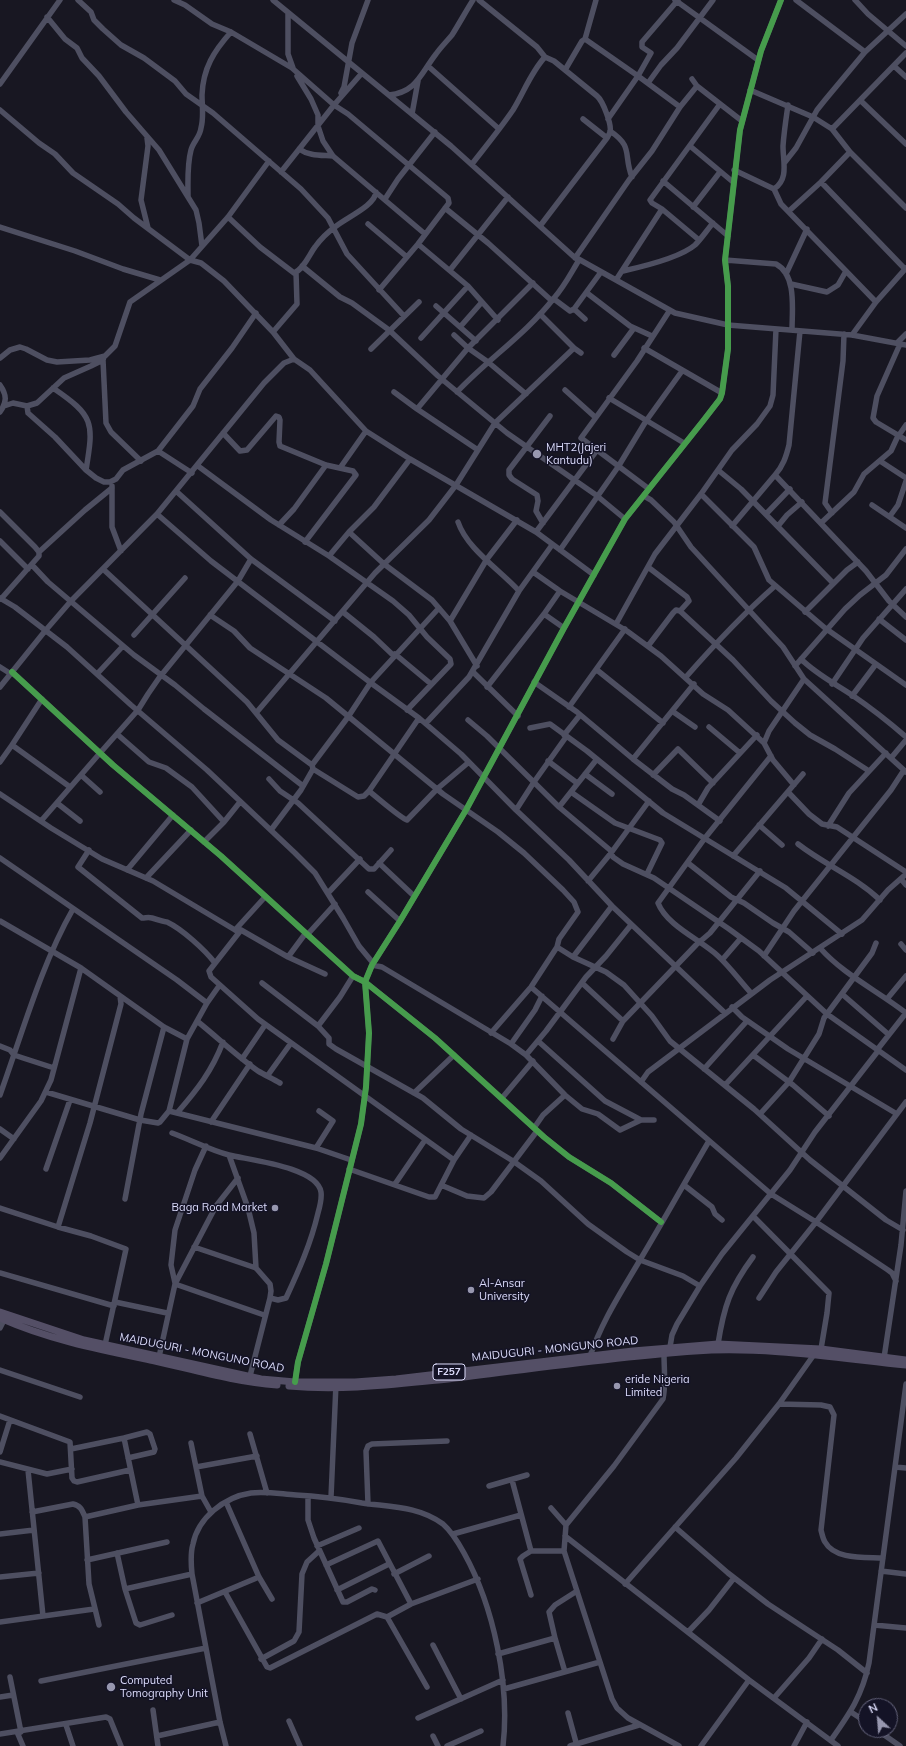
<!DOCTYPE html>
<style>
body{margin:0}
#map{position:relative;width:906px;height:1746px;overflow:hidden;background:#181722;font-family:Mulish,sans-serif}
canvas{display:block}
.north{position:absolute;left:858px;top:1698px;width:40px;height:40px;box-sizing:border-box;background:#141326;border:1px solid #64637b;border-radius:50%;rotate:334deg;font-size:11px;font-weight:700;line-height:16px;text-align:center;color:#dcdcfb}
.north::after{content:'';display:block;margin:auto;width:14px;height:18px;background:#9797af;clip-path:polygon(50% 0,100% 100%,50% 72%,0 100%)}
</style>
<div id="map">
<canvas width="906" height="1746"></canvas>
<div class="north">N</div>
</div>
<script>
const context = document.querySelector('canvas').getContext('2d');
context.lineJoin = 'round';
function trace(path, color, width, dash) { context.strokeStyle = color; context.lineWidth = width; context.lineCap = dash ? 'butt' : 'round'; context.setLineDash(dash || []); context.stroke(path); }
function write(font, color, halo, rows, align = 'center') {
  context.font = font + ' Mulish,sans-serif'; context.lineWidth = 3; context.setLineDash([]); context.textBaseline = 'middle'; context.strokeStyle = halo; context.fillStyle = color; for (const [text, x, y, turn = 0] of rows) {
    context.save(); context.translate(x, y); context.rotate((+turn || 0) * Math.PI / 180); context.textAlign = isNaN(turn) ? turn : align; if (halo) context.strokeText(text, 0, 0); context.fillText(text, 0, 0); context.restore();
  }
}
const minor = new Path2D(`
 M78,0L91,12L94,20L103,29L121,45L144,58L175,81L186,94L213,113L301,189L328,218L347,254L404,316
 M174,0L185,5L212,24L231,32L292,68L334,105L348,114L448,198L449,203L418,244L379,290
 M273,0L451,146L573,256L675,313L728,325L852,335L906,345
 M479,0L537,47L545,57L554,61L597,96C603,101 612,125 610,132C609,135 608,136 607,138L540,226
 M675,0L758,60
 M796,0L865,52
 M855,0L868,14L906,46
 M288,14V54L293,68
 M47,17L65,39L77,48L82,58L99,76L126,112L159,150L196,210L199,223L202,246
 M585,39L638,76L680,107
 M428,66L499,129
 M894,66L906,77
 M565,70L582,41L585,39L596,0
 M297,76L311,99L318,115V126L323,141L333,156L425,234
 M692,79L697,86L742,121
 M648,83L661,65L677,48L713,0
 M0,84L60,0
 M750,90L813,117L832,129L850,152L906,208
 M341,93L344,87L352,43L368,0
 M389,95C417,92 421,73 436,54C441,47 447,41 452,35C459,24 466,11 473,0
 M861,101L906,144
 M0,110L39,143L55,154L73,173L118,204L134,218L190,260L201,263L224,281L273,332L294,359L310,370L366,431L410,459L536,532L594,575
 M412,114L418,81
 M583,119L607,138
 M608,119L638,76L651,53L642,47V42L678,0
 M832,129L906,53
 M610,131C634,147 623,155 632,177
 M147,138L148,146L141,200L148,228
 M690,146L733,182
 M299,149C309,156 321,155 333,156
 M785,162L796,148L817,110L825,100L865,52L906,14
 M472,164C486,146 500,129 513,110C524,92 531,72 545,57
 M734,170L774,189L781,204L876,302
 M281,172L334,105L362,73
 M663,181L728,236
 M821,182L905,269
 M774,189C789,179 783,162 783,146C784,132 786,119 788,105
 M188,196C188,181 187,165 191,150C193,142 200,137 201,128C204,117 202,106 202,95C203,68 214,51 231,32
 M385,199L398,179L435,132
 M693,207L720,172
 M445,208L488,243L552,301
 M789,211L821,182L850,152
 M228,217L260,247L294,273C304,269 309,255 315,247C320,240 328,232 335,227C345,218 375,206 376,192
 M368,224L407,257
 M0,227L75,251L123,269L160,280
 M699,240L662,209L652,203L650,200L720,104
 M418,244L468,286L498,320
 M575,258L629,180L652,151L680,107L697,86
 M725,260L776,264C797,275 792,310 792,330
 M302,266L340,297L352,303L389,330L438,376L507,433L596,495L625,519
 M450,270L508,197
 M623,271C641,267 681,257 695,245C702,238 707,230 713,223
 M786,274L807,229
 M616,280L662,209
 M791,284L827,292L838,285L846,271
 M587,293L630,326L652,336
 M554,299L570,311L574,309L601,272
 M436,306L476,341
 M574,309L585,319
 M540,314L574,348L581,353
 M460,327L482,302
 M273,332L297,304L296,272
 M454,335L468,348L488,362L526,394
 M852,335L876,302L906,268
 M421,338L468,286
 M897,343L906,334
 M900,344L877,396L873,418L876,422L906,440
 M644,348L722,393
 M371,349L419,302
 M614,355L634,328
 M0,358L10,350L20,347L26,349L47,360L57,362L90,360L105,356L115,346L130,302L190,260L228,217L269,161
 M103,360L106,423L111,432L141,461
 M0,385C7,395 7,402 0,412
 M53,388C94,416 94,422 86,470
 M565,390L595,417
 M394,392L417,409L478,450
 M457,392C488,359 526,334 554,298C564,287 571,273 579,260
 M609,398L684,443
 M4,406L13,403L27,406L37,403L64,378L91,366L103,360L104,357
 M27,406L28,413L55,437L86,470L96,478L104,482H110L116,479L123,470L158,451L193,406L200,389L232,348L256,313
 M417,409L468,348L533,283
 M223,433L240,451L247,450L276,416L279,417L280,420L279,442L280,446L326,465L353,471L356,475L305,542
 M158,451L192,473
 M880,461L906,478
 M198,466L271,520L329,556L393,601L409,615L427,637L450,659L451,664L407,710
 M340,468L366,431
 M718,470L741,489L833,583
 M775,475L866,571L889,601L906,617
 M112,486V527L121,551
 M649,489L581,438L637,361L670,310
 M176,491L251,559L335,621
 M701,494L754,547L769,580L825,628L906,685
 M644,496L651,500L674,522L691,547L770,633L783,647L804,679L906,772
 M872,505L906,528
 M0,512L35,547L39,552V556L1,599
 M832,513L825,503L843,361L844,334
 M157,514L211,561L375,686L419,718L461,754L516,810L569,860L612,906L725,1013
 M766,514L790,489
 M890,516L898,505L906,481
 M458,522C467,549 500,570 519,591
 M543,523L536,511L538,501L537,495L512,479L509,475V470L550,416
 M821,523L854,492L864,474L891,451L897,438L906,425
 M279,525L294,509L326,465
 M732,526L775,475C783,466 786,457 789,445L800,331
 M778,526L787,515L802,502
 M349,532L384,564L432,600L450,621L477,666
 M536,532L597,450
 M0,541L28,569
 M560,550L618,467L646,421L682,371
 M39,552L85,510L112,488
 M329,556L349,532L374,507L410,459
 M32,565L48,582L134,655L175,685L204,709L303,786
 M648,567L687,597L689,601L680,611L733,660L771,701L795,723L810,735L835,749L869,771
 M103,569L247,702L278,740L312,765L313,769L358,797L364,796L369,791L419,718
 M533,572L560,591L627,631L661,656L703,694L728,710L764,743
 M0,598L15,607L67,647L131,705L207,770L295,853L315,873L343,918L359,946L373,963
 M343,612L374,637L394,656
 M805,612L847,570L858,562
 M544,614L564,628
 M210,615L234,631L250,648L326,698L443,794L498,832L524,853L563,890L574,902L578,912L559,939L557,947L531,987L491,1033
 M879,619L906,640
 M450,621L487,559L517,520
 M616,624L655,554L701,494L732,450L757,424L770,406L773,395L776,329
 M134,635L185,578
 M648,646L673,613L676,610L680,611
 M395,654L431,684
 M801,659C816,674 834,683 852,695C871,708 889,722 906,737
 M795,666L845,609L860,595L886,575L906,549
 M0,667L11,674
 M597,670L663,723
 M12,672L113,765L221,856L353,976L365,982L435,1038L544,1137L569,1157L611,1183L661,1222
 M473,672L518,716
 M97,674L123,646
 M686,677C714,645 743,614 775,586
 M534,682L577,712L633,759L672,789L684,795L720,821
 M832,684L863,638L906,589
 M0,687L45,631L71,601L157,514L264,383L284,363L294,359
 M487,687L544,614L560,591
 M852,696L876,664
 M569,707L625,629
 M672,711L695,727
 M256,713L375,573L429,520L456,485L495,423L574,348
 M468,720L487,736L559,807L610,850L613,857L623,864L654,878L729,929L759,951L827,1014L906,1070
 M426,723L469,677L519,591L552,545
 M709,727L740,753
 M530,728L550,724L587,751L663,813L786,888L842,934
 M117,734L149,762L166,768L192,787L224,822
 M564,735L580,715
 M12,745L42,699
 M891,758L906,740
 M633,759L694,684
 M548,761L577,783
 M0,762L12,745L70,787
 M312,765L348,717L371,682L439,608
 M585,774L612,794
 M81,775L100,792
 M653,775L678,749L713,783
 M269,779L280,791L298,803L369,869H374L391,850
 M794,785L773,760L764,743L769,731L804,679
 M369,791C375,796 402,819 407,820L437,789L469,762
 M571,792L615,823L660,840L662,843L647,874
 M788,792L809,814L822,824L837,827L906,872
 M0,794L51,828L102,859L153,881L235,930H241L288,957L325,974
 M57,803L80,821
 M698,805L708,788L757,735
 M559,807L597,759
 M516,810L534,782L566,737
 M41,821L100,753L138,710L148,694L159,678L238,581L251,559
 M759,825L782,845
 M828,826L849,793L886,753
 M271,830L301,790L313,769
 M204,842L224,822L240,802
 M798,844C825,865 856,877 880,900
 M89,850L78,867L142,918C146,918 148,917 152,918C152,918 165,922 167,922C182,929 205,950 215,963
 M733,856L803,774
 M0,858L177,980L207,1003
 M379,863L414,896
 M688,863L731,897L744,903L773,923L789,932L813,953
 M127,870L173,815
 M146,878L191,830
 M901,879L906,885
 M588,881L611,853L649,801
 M368,892L400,921
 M328,893L360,859
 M0,921L81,968L164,1027L187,1039
 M235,930L265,897
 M241,930L209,971L211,977L258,1019L454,1160
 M307,935L335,904
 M901,944L906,950
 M557,947L573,957L606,972L624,985L652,1016L670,1041L754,1109L810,1160L886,1220L903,1230
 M820,948C844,975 878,991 906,1013
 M764,956L794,911L891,790L904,770
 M288,957L305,934
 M573,957L612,906
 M722,960L741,938
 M372,965L382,967L511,1044L526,1055L565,1095L582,1109L598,1114L620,1130L641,1120H654
 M262,983L318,1026L329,1038V1044L336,1049L423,1098L461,1129L513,1161L541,1181L588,1224L627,1252L640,1260L683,1276L700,1286
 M582,983L623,1021
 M531,987L771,1194L816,1222L888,1270L892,1273L896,1281
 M751,993C740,981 730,967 718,956C701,940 667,926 658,903L705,838L771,756
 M842,994L888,1034
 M887,999L906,976
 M732,1007L742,1017L788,1049L897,1114
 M197,1021C218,1038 237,1056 258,1071C265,1075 273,1079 280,1083
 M318,1026L340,997L353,976
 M613,1039L623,1021L696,945L710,933L760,871
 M538,1041L605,1101L641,1120
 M511,1044L535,1010L542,996
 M0,1046L10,1050L14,1055L23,1058L54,1068
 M877,1050L906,1013
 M526,1055L546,1031L586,977L606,956L631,925
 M753,1055L793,1085L829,1116
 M242,1059L265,1025
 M704,1069L747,1021
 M268,1075L291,1043
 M641,1082L648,1072L770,980L862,920L888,890L906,874
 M725,1085L807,996
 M46,1092L140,1120L158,1123L160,1122L169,1111L187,1039L207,1003L219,986
 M414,1093L454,1055
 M0,1095C22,1034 41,965 73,909
 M502,1098L533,1061
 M169,1111L316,1148L351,1160
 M177,1113C197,1090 212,1071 223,1042
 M760,1114L789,1082L819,1034L824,1018L872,953L876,943
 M211,1122L250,1064
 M534,1128L543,1115L565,1095
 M0,1129L14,1139
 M172,1133C191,1140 210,1150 229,1155C249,1160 317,1167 321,1192C322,1199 320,1206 318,1213C311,1243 299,1270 286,1298L278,1300L270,1298
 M316,1148L333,1121L319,1111
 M229,1155L248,1208L254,1233L256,1268
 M0,1158L41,1101L51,1080L81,968
 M46,1169L70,1100
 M349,1169L429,1197H435L454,1160L471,1135
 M395,1184L425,1140
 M441,1185L467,1196L484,1198L491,1192L537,1131
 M684,1185L712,1207L715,1214L722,1220
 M125,1199L141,1114L164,1027
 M0,1208L58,1227L91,1236L126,1249L105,1345
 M753,1216L829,1293L827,1313L821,1349
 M58,1227L90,1123L121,1004L120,996
 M194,1247L256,1268L270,1284L271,1291L270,1298L250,1376
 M0,1273L114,1306
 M175,1283L171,1265L175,1230L195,1170L206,1146
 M175,1284L264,1315
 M759,1298L776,1272L816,1222L906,1102
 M115,1302L167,1313
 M0,1328L4,1320
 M718,1344C724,1306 730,1288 753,1257
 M670,1347L672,1335L677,1324L700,1286L722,1254L790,1170L815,1132L878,1051
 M664,1354C664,1369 666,1385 663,1399L614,1466L566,1525L564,1551L612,1699L617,1708L628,1718L679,1746
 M159,1357L175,1284L216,1206L238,1178
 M884,1358L901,1245L906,1191
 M589,1359C602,1321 620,1294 640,1260C664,1220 686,1180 709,1141
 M0,1370L80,1397
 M295,1382L298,1362L326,1264L361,1124L366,1087L369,1033L365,982L372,965L400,921L466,810L564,628L625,519L703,421L720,399L722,393L728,349V286L725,260L740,130L761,51L781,0
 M779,1404L821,1405L830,1407L834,1415L821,1530C822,1534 823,1539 825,1542C835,1560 865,1557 883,1558
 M0,1416L70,1442L72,1478L74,1481L77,1482L130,1470
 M250,1434L267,1493
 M124,1438L138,1505
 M191,1443L202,1496L211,1512
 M71,1449L124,1438L147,1432L150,1434L155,1449L154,1452L128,1458
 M0,1452L10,1420
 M0,1462L47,1474L72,1469
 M196,1467L257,1456
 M895,1467L906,1468
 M28,1470L43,1616
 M512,1480L531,1551H564
 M489,1486L527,1475
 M308,1496V1520L314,1538L343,1602H347L372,1589L375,1590
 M331,1497L336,1384
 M226,1502L259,1577L272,1599
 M368,1504L366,1451L368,1446L372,1444L447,1441
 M551,1508L566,1525
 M32,1512L73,1504C81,1506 82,1510 85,1517L89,1584L99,1625
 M85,1517L138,1505L202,1496
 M675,1527L728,1573L768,1604L838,1650L867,1673
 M0,1534L34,1530
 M453,1534L521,1515
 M565,1536L749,1680L838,1746
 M317,1546L359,1528
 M117,1553L125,1589L136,1623L140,1625L172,1615
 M87,1560L167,1542
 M326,1565L378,1541L411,1604
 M881,1571L906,1574
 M394,1574L429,1556
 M0,1577L39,1573
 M625,1584L736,1458L779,1404L813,1356
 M125,1589L192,1574
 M337,1590L389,1564
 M225,1592L267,1667L270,1668L377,1614L387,1617L427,1687
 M531,1595L520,1559L523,1556L531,1551
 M197,1603L259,1577
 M387,1617L411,1604L478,1579
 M0,1622L94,1609
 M874,1625L906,1628
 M688,1632L709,1610L734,1578
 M433,1645L461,1699
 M498,1654L555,1638
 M261,1659L294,1641L299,1632L302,1574L307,1562L319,1551
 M565,1672L555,1638L549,1612L555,1605L577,1591
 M10,1677L21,1732
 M41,1681L206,1648
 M504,1689L600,1662
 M0,1697L13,1695
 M774,1698L809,1658L822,1639
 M153,1710L158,1746
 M851,1712L866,1722
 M568,1713L577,1746
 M418,1718L503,1680
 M289,1721L300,1746
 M66,1725L73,1746
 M877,1730L900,1746
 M17,1732L23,1746
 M0,1734L106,1717L110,1719L121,1746
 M157,1736L220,1722
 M433,1736L438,1746
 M831,1740C850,1713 862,1696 869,1663L906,1384
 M226,1746L220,1722L192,1574C191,1564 190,1554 193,1544C198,1518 224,1497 251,1493C265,1491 281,1494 296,1495C318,1496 340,1499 362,1503C390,1507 419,1506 443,1524C452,1532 458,1542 464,1553C494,1607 510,1685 503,1746
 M447,1746L481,1731
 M570,1746L639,1725
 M701,1746L749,1680
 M794,1746L807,1722`);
const major = new Path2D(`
 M0,1312L84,1340L261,1379L295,1382H355L396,1379L633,1351L718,1344L821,1349L906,1360
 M0,1318C49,1340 102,1350 155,1361C195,1370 236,1382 277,1385
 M289,1386C343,1391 395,1384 448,1379C530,1369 612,1357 695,1351C764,1346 838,1358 906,1365`);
const cycleway = new Path2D(`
 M12,672L113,765L221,856L353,976L365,982L435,1038L544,1137L569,1157L611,1183L661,1222
 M295,1382L298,1362L326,1264L361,1124L366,1087L369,1033L365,982L372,965L400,921L466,810L564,628L625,519L703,421L720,399L722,393L728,349V286L725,260L740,130L761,51L781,0`);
const markers = [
 [537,454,5,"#9797af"],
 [275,1208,4,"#9797af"],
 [471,1290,4,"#9797af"],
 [617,1386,4,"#9797af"],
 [111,1687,5,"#9797af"]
];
const shields = [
 [449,1372,32]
];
const shieldNames = [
 ["F257",449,1372]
];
const poiNames = [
 ["MHT2(Jajeri",546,448],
 ["Kantudu)",546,461],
 ["Baga Road Market",267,1208,"right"],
 ["Al-Ansar",479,1284],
 ["University",479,1297],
 ["eride Nigeria",625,1380],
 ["Limited",625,1393],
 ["Computed",120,1681],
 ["Tomography Unit",120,1694]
];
const streetNames = [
 ["MAIDUGURI - MONGUNO ROAD",555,1349,-6],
 ["MAIDUGURI - MONGUNO ROAD",202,1353,11]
];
trace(minor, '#4e4f61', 5.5);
trace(major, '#544f66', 7);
trace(cycleway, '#469c4c', 6);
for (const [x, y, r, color] of markers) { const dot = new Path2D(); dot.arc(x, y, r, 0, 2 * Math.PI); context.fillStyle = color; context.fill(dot); trace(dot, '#141326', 1.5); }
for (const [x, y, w] of shields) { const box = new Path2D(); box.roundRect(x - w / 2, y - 8, w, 16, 3); context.fillStyle = '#141326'; context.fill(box); trace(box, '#dcdcfb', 1); }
write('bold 10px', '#dcdcfb', null, shieldNames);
write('11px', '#dcdcfb', '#141326', poiNames, 'left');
write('11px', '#dcdcfb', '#141326', streetNames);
</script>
